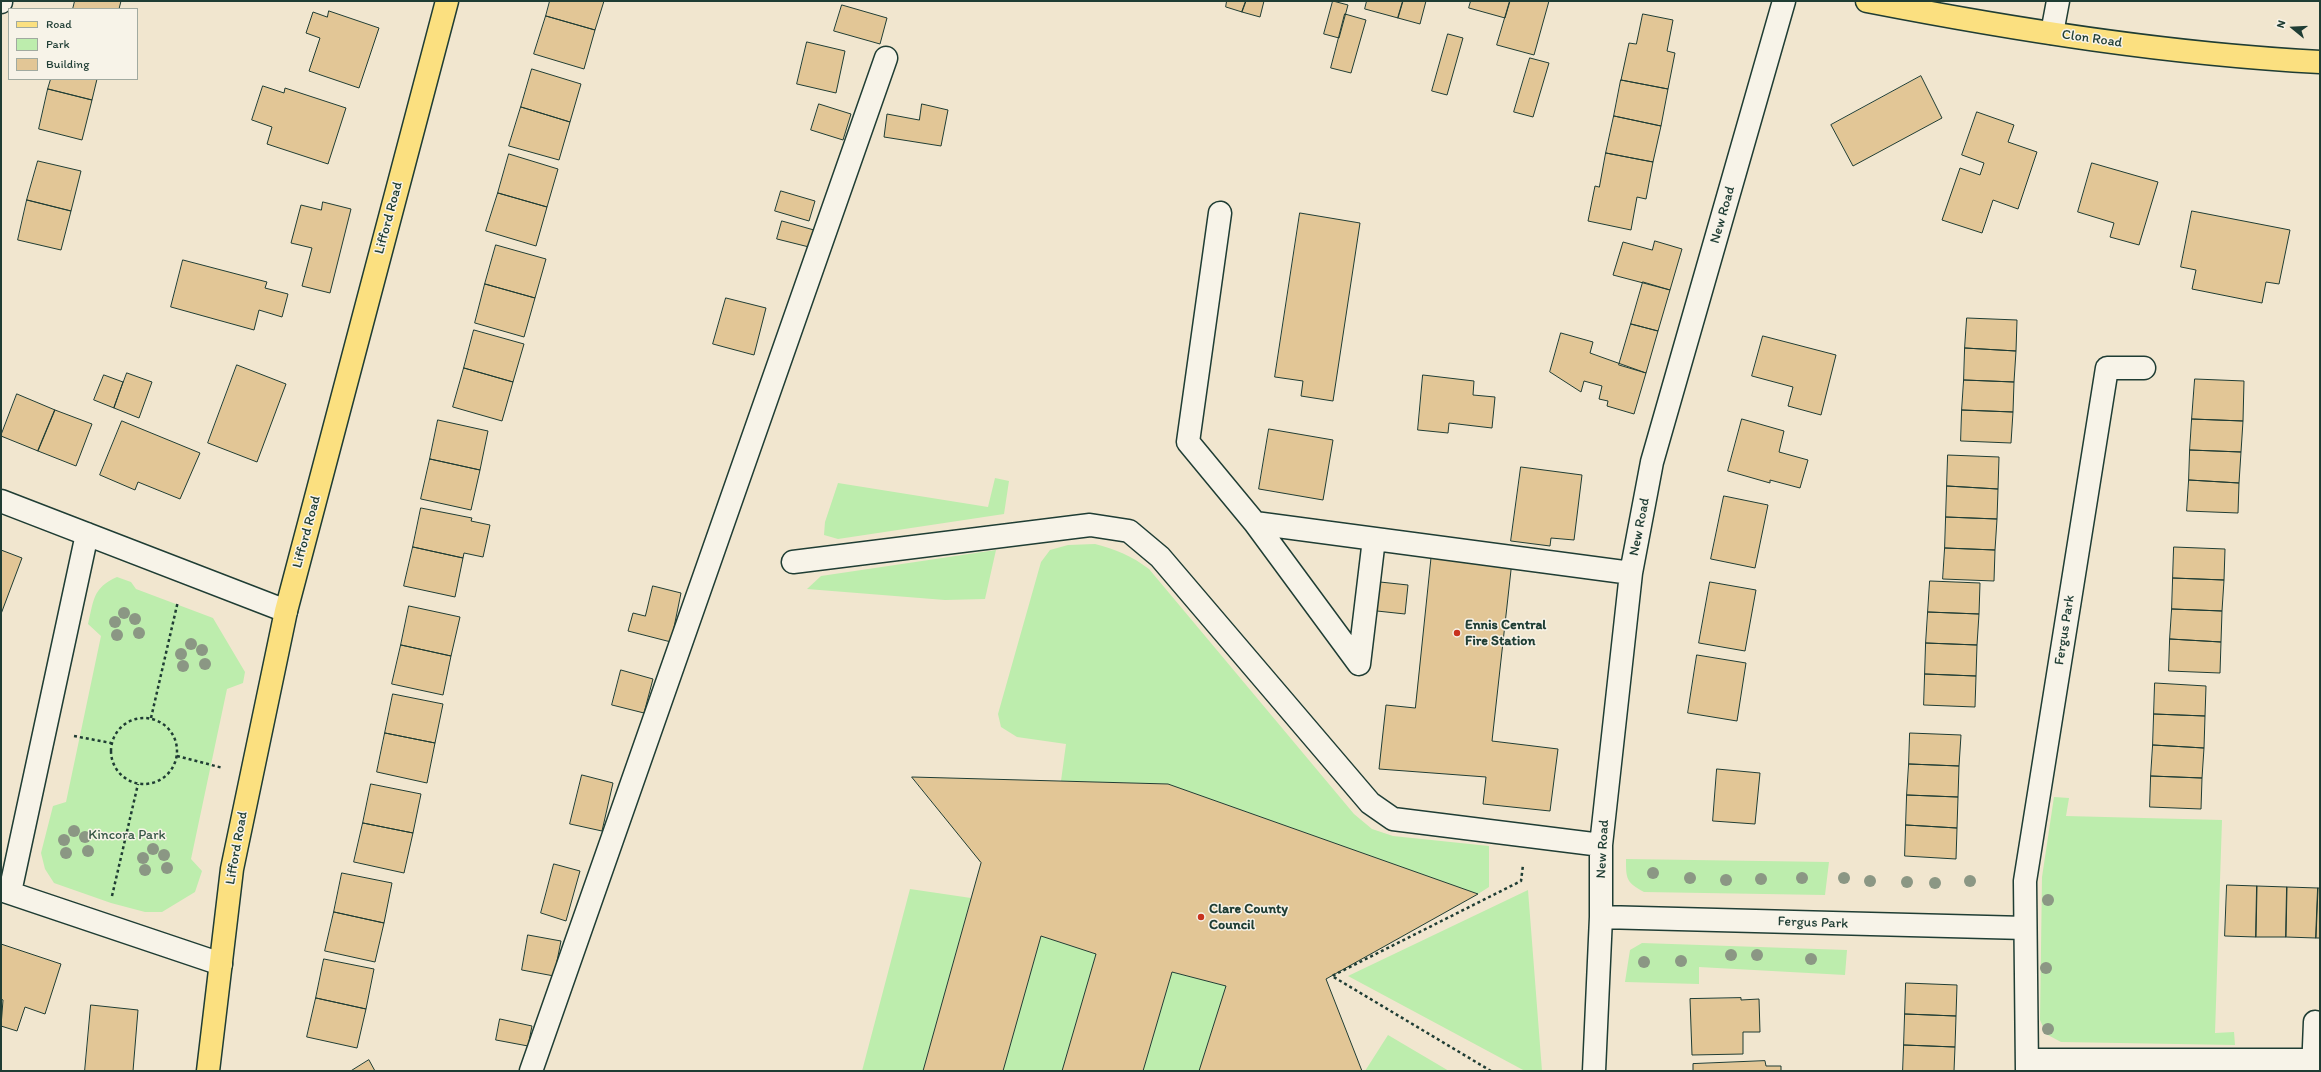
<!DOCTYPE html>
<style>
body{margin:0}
#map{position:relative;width:2321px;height:1072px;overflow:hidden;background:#f1e6cf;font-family:Itim,sans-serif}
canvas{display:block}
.frame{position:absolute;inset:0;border:2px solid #1f3d34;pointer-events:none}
.legend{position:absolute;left:8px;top:8px;width:130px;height:72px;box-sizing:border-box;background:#f7f3e8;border:1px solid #a1aaa0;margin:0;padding:5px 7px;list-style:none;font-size:12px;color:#1f3d34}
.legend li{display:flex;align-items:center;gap:8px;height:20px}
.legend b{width:20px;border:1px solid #a1aaa0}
.north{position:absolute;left:2273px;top:8px;width:40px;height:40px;-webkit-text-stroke:3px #f7f3e8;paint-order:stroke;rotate:288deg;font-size:11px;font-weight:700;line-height:16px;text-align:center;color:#1f3d34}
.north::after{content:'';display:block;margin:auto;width:14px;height:18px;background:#1f3d34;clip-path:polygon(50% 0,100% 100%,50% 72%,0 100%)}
</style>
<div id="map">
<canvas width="2321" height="1072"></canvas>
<div class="frame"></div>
<ul class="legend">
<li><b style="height:5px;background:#fbe080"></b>Road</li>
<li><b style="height:11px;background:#bdedad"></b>Park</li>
<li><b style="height:11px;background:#e2c696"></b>Building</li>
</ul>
<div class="north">N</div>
</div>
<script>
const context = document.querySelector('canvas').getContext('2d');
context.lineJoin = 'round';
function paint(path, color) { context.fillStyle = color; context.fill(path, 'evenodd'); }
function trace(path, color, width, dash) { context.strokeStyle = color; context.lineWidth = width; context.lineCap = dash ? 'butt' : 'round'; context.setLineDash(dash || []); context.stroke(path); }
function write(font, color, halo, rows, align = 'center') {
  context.font = font + ' Itim,sans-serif'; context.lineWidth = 3; context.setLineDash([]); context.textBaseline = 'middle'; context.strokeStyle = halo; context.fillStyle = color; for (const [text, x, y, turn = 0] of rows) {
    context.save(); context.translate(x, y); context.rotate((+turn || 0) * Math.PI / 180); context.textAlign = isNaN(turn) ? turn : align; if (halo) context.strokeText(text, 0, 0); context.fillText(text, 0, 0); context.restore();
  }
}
const green = new Path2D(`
 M995,478L1009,481L1004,514L838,539L824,535L825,522L838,483L988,507Z
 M1095,544C1115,549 1132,556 1149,569L1354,814L1372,829L1393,836L1489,846V887L1478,894L1168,784L1061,781L1066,744L1017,737L1001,727L998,714L1041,562L1050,550L1068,545Z
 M996,550L985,599L945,600L807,589L821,576Z
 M117,577L131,582L136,589L213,618L245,672L243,683L227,689L191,859L202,871L195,892L162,912H145L111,903L54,883L45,869L41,853L53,806L66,802L101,636L88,624C94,601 92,588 117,577Z
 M2054,797L2069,798L2066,816L2222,820L2215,1033L2234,1032L2235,1045L2061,1042L2046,1034L2040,1020L2042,877Z
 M1626,859L1829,862L1825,895L1644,892C1626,882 1626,879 1626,859Z
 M910,889L971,898L923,1071H862Z
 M1528,890L1542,1071H1525L1348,976Z
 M1041,936L1096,954L1062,1071H1003Z
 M1642,943L1847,950L1845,975L1699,967V984L1625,982L1630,950Z
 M1172,972L1226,986L1199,1071H1143Z
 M1388,1035L1449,1071H1365Z`);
const building = new Path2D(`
 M75,1H121L119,9H73Z
 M550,1H604L595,30L546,16Z
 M1227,1H1246L1242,12L1226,7Z
 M1246,1H1264L1260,17L1242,12Z
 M1333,1L1348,5L1339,38L1324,34Z
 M1367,1H1403L1398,18L1365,9Z
 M1403,1H1426L1420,24L1398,18Z
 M1471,1H1510L1505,18L1469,8Z
 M1510,1H1549L1534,55L1497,45Z
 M842,5L887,18L880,44L834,31Z
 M329,11L379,28L359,88L309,71L320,38L306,33L313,12L327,17Z
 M1345,14L1366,20L1351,73L1331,68Z
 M1643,14L1673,20L1667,51L1675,53L1668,89L1621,80L1629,43L1636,44Z
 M546,16L595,30L584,69L534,54Z
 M1448,34L1463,38L1447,95L1432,91Z
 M807,42L845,51L836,93L797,84Z
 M1530,58L1549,63L1533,117L1514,112Z
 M532,69L581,84L570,122L521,107Z
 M1921,76L1942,118L1853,166L1831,125Z
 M51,79H97L92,100L48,89Z
 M1621,80L1668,89L1661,126L1614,116Z
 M263,86L284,93L285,88L346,108L328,164L267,144L272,127L252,120Z
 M48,89L92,100L82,140L39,129Z
 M819,104L851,114L843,140L811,130Z
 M922,104L948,110L941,146L884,137L887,114L919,120Z
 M521,107L570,122L559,160L509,146Z
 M1977,112L2014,125L2008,142L2037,152L2018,209L1993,200L1982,233L1942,220L1960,168L1980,175L1984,163L1962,155Z
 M1614,116L1661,126L1653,162L1606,153Z
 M1606,153L1653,162L1646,199L1637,197L1631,230L1588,221L1595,186L1599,187Z
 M509,154L558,169L547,207L498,193Z
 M38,161L81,171L71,211L27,200Z
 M2092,163L2158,182L2139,245L2110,237L2114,223L2078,212Z
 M781,191L815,201L809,221L775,211Z
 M498,193L547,207L536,246L486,231Z
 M27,200L71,211L61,250L18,240Z
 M323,202L351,209L330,293L302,286L312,248L291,243L301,205L321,210Z
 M2192,211L2290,230L2279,284L2266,282L2262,303L2192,289L2196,270L2181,267Z
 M1300,213L1360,223L1333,401L1301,396L1303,381L1275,377Z
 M782,221L814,230L809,247L777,239Z
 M1655,241L1682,249L1670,290L1613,275L1623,242L1652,250Z
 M496,245L546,259L535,298L485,284Z
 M183,260L267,282L265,288L288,294L282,317L259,310L254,330L171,307Z
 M1643,282L1670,290L1658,331L1631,324Z
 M485,284L535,298L524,337L475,323Z
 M726,298L766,308L754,355L713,344Z
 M1967,318L2017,320L2016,351L1965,348Z
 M1631,324L1658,331L1646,373L1619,365Z
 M474,330L524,344L513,382L464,368Z
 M1561,333L1593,342L1590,353L1646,373L1634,414L1607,406L1608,401L1599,399L1602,386L1584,381L1581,392L1550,372Z
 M1763,336L1836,355L1821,415L1788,406L1793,387L1752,376Z
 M1965,348L2016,351L2014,382L1964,380Z
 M237,365L286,384L257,462L208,443Z
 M464,368L513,382L502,421L453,407Z
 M127,373L152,382L139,418L114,408Z
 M104,375L123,382L114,408L94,400Z
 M1423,375L1474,381L1473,395L1495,397L1492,428L1449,423L1448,433L1418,430Z
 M2195,379L2244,381L2243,421L2192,419Z
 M1964,380L2014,382L2013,412L1962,410Z
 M17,394L55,410L38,451L1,436Z
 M55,410L92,424L76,466L38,451Z
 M1962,410L2013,412L2011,443L1961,441Z
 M1742,419L1784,431L1779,452L1808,460L1800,488L1770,480V483L1728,471Z
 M2192,419L2243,421L2241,452L2190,450Z
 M438,420L488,431L480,470L430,459Z
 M122,421L200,453L180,499L138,482L135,490L100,475Z
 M1269,429L1333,440L1323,500L1259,489Z
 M2190,450L2241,452L2239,483L2189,480Z
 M1948,455L1999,457L1998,489L1947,486Z
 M430,459L480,470L471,510L421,499Z
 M1521,467L1582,475L1574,540L1551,538L1550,546L1511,541Z
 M2189,480L2239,483L2238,513L2187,511Z
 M1947,486L1998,489L1997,519L1946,517Z
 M1724,496L1768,505L1755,568L1711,559Z
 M421,508L472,518L471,521L490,525L483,557L464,553L463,558L413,547Z
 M1946,517L1997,519L1995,550L1945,548Z
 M413,547L463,558L455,597L404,586Z
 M2174,547L2225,549L2224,580L2173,578Z
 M1945,548L1995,550L1994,581L1943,579Z
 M1,550L22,558L1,614Z
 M1432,552L1512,561L1492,741L1558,749L1550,811L1483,804L1486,777L1379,769L1386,705L1415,708Z
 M2173,578L2224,580L2222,611L2172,609Z
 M1930,581L1980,583L1979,614L1928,612Z
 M1380,582L1408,585L1405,614L1377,611Z
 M1710,582L1756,590L1745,651L1699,643Z
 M653,586L681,593L671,642L628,631L633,613L645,616Z
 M409,606L460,617L451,656L401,645Z
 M2172,609L2222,611L2221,642L2170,639Z
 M1928,612L1979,614L1977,645L1926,643Z
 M2170,639L2221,642L2220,673L2169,671Z
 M1926,643L1977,645L1976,676L1925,674Z
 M401,645L451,656L443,695L392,684Z
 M1697,655L1746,663L1737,721L1688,713Z
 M621,670L653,679L644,713L612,705Z
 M1925,674L1976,676L1975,707L1924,705Z
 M2155,683L2206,686L2205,716L2154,714Z
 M393,694L443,704L435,743L385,733Z
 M2154,714L2205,716L2204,748L2153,745Z
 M385,733L435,743L427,783L377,772Z
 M1910,733L1961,735L1959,766L1909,764Z
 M2153,745L2204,748L2202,778L2151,776Z
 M1909,764L1959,766L1958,797L1907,795Z
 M1717,769L1760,773L1755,824L1713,821Z
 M582,775L613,783L602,831L570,824Z
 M2151,776L2202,778L2201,809L2150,807Z
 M912,777L1168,784L1478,894L1326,979L1362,1071H1199L1226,986L1172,972L1143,1071H1062L1096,954L1041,936L1003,1071H923L981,863Z
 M371,784L421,794L413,833L363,823Z
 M1907,795L1958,797L1957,828L1906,825Z
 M363,823L413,833L404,873L354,862Z
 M1906,825L1957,828L1956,859L1905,856Z
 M554,864L580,871L566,921L541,913Z
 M342,873L392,883L384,923L334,912Z
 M2227,885L2257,886L2256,937L2225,936Z
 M2257,886L2287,887L2286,937H2256Z
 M2287,887L2318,888L2316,938L2286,937Z
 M2318,888H2320V938H2316Z
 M334,912L384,923L375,962L325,951Z
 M528,935L561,941L554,976L522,970Z
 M1,944L61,964L45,1014L25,1007L17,1031L1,1026L3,1000L1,999Z
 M324,959L374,969L366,1009L316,998Z
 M1906,983L1957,985L1956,1016L1905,1014Z
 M316,998L366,1009L357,1048L307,1037Z
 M1741,998V1000L1759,999L1760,1032H1743V1054L1692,1055L1690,999Z
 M91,1005L138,1010L133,1071H85Z
 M1905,1014L1956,1016L1955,1047L1904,1045Z
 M500,1019L532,1026L528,1046L496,1040Z
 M1904,1045L1955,1047L1954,1071H1903Z
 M369,1060L375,1071H351Z
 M1765,1061L1766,1066H1781V1071H1693V1064Z`);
const path = new Path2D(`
 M151,718L178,601
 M111 751a33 33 0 1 1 66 0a33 33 0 1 1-66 0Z
 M74,736L111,743
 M177,756L223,768
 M112,896L138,784
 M1491,1071L1332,976L1521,881L1523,865`);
const minor = new Path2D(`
 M1,2V1
 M2052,33L2058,1
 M1220,213L1188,442L1255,523L1631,573
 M1,501L286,611
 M1255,523L1359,664L1374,539
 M793,562L1090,525L1129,531L1160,557L1370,803L1393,819L1601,845
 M1,890L221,964
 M10,892L87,534
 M1601,917L2025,928
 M2027,1060H2313
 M531,1071L886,58
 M1594,1071L1601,917V845L1631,573L1652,462L1784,1
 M2027,1071L2025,881L2107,368H2144
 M2313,1071L2315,1022`);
const major = new Path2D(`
 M1867,1C2016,30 2168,54 2320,62
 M208,1071L232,869L286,611L447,1`);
const trees = [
 [124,613],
 [135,619],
 [115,622],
 [139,633],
 [117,635],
 [191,644],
 [202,650],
 [181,654],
 [205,664],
 [183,666],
 [74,831],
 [85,837],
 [64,840],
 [153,849],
 [88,851],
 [66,853],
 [164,855],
 [143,858],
 [167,868],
 [145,870],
 [1653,873],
 [1690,878],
 [1802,878],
 [1844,878],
 [1761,879],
 [1726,880],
 [1870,881],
 [1970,881],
 [1907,882],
 [1935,883],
 [2048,900],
 [1731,955],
 [1757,955],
 [1811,959],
 [1681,961],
 [1644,962],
 [2046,968],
 [2048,1029]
];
const markers = [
 [1457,633,4,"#c8321e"],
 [1201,917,4,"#c8321e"]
];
const streetNames = [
 ["Clon Road",2092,39,8],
 ["New Road",1723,215,-74],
 ["Lifford Road",389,218,-75],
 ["New Road",1640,527,-79],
 ["Lifford Road",307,532,-75],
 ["Fergus Park",2065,630,-81],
 ["Lifford Road",237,848,-80],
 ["New Road",1603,849,-87],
 ["Fergus Park",1813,923,2]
];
const poiNames = [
 ["Ennis Central",1465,625],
 ["Fire Station",1465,641],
 ["Clare County",1209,909],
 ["Council",1209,925]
];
const parkNames = [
 ["Kincora Park",127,835]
];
paint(green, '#bdedad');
paint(building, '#e2c696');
trace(building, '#1f3d34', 1);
trace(minor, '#1f3d34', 25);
trace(major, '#1f3d34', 25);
trace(path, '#1f3d34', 2.5, [3, 3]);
trace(minor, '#f7f3e8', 22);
trace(major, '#fbe080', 22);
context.fillStyle = '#8b9784';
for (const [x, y] of trees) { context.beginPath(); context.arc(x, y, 6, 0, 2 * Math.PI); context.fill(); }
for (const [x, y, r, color] of markers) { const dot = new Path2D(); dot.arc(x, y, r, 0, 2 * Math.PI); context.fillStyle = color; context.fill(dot); trace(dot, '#f7f3e8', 1.5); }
write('14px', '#1f3d34', '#f7f3e8', streetNames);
write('bold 14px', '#1f3d34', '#f7f3e8', poiNames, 'left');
write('14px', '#375746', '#f7f3e8', parkNames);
</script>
